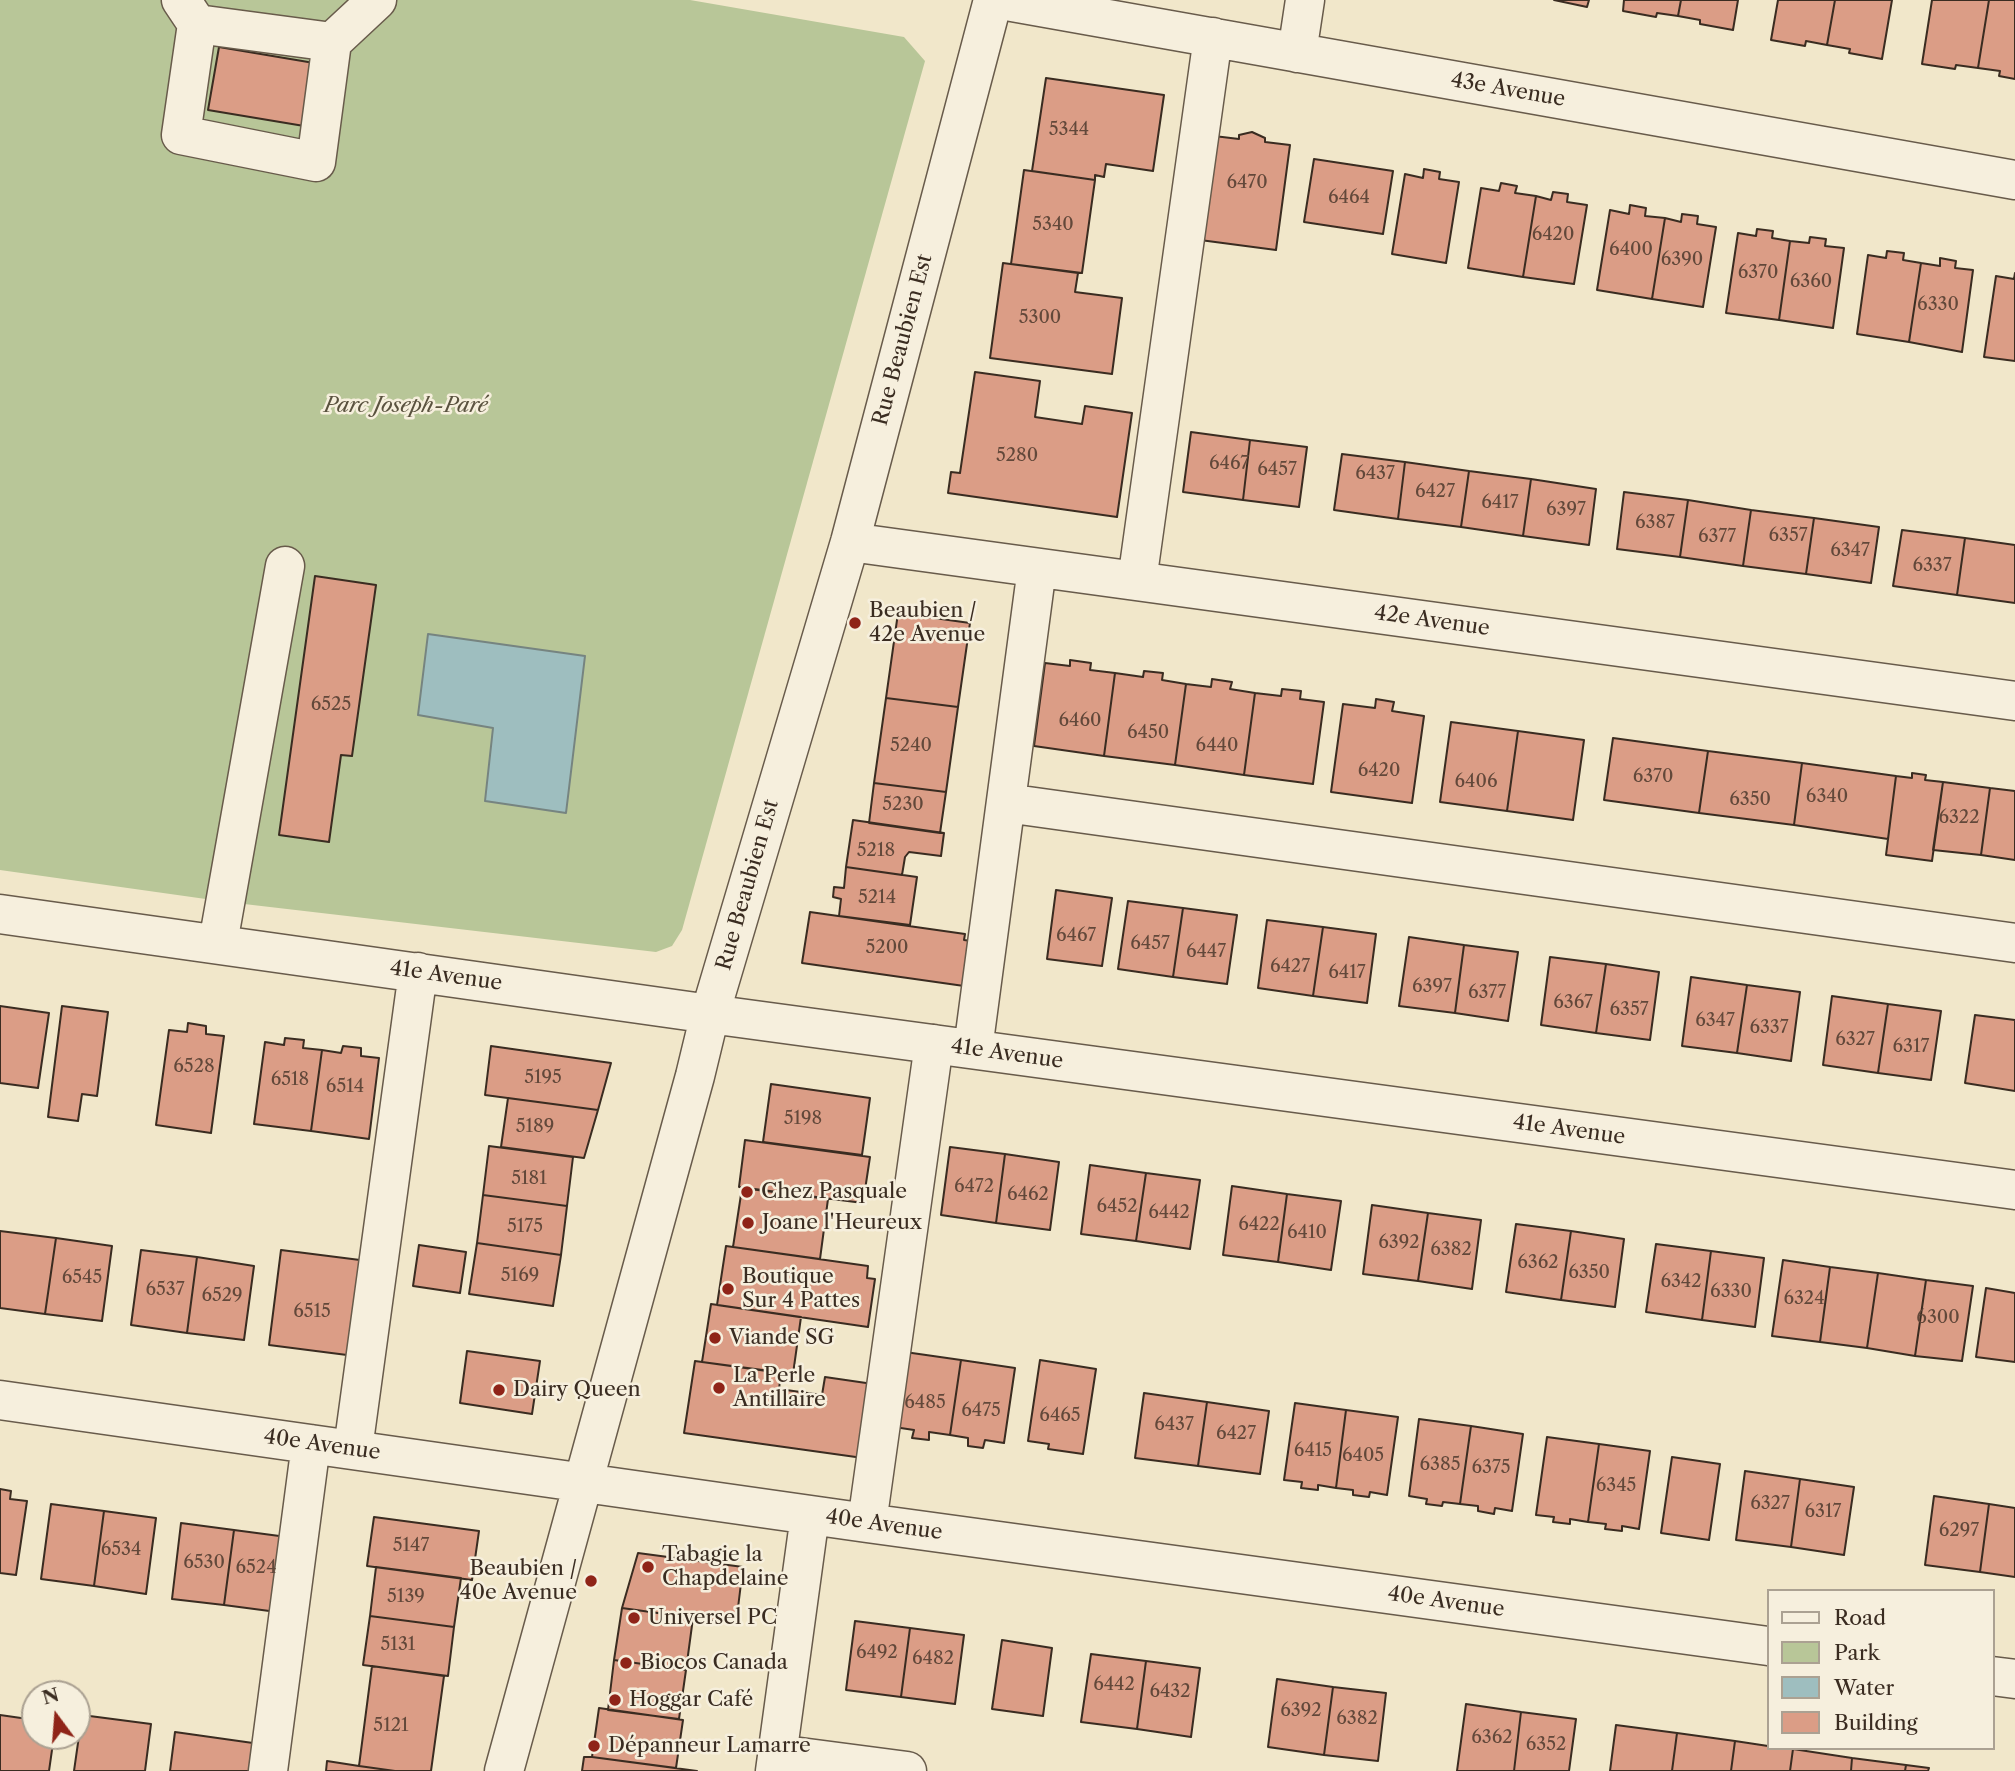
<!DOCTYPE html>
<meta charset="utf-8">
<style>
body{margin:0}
#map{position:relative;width:2015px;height:1771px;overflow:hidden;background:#f1e7ca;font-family:"Libre Caslon Text",serif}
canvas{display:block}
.legend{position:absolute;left:1767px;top:1589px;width:228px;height:161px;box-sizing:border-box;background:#f6efdd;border:2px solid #aba192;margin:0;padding:9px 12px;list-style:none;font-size:21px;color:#3a2c21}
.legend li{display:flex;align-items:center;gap:14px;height:35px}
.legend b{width:35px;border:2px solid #aba192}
.north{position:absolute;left:21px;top:1680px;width:70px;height:70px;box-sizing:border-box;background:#f6efdd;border:2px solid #aba192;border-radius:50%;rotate:344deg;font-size:19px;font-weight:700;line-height:28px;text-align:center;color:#3a2c21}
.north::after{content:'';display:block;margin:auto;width:24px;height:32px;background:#8f2418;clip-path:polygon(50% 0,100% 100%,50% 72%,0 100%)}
</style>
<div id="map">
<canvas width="2015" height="1771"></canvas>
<ul class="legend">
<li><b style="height:9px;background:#f6efdd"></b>Road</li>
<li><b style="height:19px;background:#b8c698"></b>Park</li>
<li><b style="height:19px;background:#9ebebf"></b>Water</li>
<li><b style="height:19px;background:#db9d86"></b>Building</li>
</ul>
<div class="north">N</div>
</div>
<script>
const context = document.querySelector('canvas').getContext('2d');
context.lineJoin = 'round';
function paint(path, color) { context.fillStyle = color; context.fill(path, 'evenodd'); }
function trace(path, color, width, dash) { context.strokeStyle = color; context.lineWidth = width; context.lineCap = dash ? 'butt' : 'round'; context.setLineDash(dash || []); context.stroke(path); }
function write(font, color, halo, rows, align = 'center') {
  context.font = font + ' "Libre Caslon Text",serif'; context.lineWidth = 5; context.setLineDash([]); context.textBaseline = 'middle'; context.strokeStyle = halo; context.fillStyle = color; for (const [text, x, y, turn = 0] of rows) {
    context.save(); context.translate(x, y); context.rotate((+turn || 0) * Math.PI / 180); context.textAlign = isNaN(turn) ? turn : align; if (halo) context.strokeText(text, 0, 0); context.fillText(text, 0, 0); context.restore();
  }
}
const green = new Path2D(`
 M0,0H690L904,37L925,61L682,930L672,946L656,952L227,902L0,870Z`);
const water = new Path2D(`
 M428,634L585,656L566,813L485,801L493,728L418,715Z`);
const building = new Path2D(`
 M1554,0H1589L1587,7Z
 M1624,0H1681L1678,16L1657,13L1656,17L1623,11Z
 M1681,0H1738L1733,30L1700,24V20L1678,16Z
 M1778,0H1835L1827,45L1806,41L1805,46L1771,40Z
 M1835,0H1892L1882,59L1849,53L1850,49L1827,45Z
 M1932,0H1989L1978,68L1956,65L1955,69L1922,64Z
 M1989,0H2015V79L1999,76L2000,71L1978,68Z
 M219,47L320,64L310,127L208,110Z
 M1046,78L1164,95L1153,171L1106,164L1104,177L1095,175V180L1032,171Z
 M1252,132L1265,138V142L1290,145L1276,250L1200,240L1214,136L1239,139V135Z
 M1314,159L1393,171L1383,234L1304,222Z
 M1424,169L1440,172L1439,179L1459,182L1446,263L1392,254L1405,174L1423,178Z
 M1024,170L1095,180L1082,273L1011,264Z
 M1501,183L1517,186L1515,193L1536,196L1523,277L1468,268L1481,188L1499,191Z
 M1553,192L1568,194L1567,202L1587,205L1574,284L1523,277L1536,196L1551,200Z
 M1630,205L1646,208L1645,216L1665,218L1652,299L1597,290L1610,210L1629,214Z
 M1682,214L1698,216L1697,224L1716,227L1703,307L1652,299L1665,218L1681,222Z
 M1757,229L1773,231L1772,238L1790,241L1779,320L1726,313L1738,233L1756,236Z
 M1810,237L1826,239L1825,246L1844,248L1833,328L1779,320L1790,241L1809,243Z
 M1887,251L1904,253L1903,260L1921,263L1909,342L1857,334L1868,255L1886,258Z
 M1940,258L1956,261L1955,268L1973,270L1962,352L1909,342L1921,263L1940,266Z
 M1003,263L1078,273L1075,292L1122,298L1112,374L990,358Z
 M2015,273V361L1984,357L1996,276L2014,279Z
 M975,372L1040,381L1035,417L1082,424L1085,406L1132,413L1117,517L948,493L951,472L960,473Z
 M1191,432L1250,440L1243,500L1183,492Z
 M1250,440L1307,447L1299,507L1243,500Z
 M1342,454L1405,462L1398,519L1334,510Z
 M1405,462L1469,471L1461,527L1398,519Z
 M1469,471L1531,479L1523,536L1461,527Z
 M1531,479L1596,489L1589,545L1523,536Z
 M1624,492L1688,500L1680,557L1617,549Z
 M1688,500L1751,510L1743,566L1680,557Z
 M1751,510L1814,518L1806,574L1743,566Z
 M1814,518L1879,527L1871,583L1806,574Z
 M1902,530L1965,538L1957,595L1893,586Z
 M1965,538L2015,545V603L1957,595Z
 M315,576L376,585L352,756L341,755L329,842L279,835Z
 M898,613L970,623L958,707L886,698Z
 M1070,660L1091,663L1090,670L1115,673L1104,756L1034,746L1045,663L1070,666Z
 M1144,671L1163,673L1162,680L1186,684L1175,765L1104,756L1115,673L1143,677Z
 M1212,679L1232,682L1230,689L1255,693L1244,775L1175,765L1186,684L1211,687Z
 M1282,689L1301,691L1300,699L1324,702L1313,784L1244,775L1255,693L1281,696Z
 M886,698L958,707L946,792L874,783Z
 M1376,699L1394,702L1392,711L1424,716L1412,803L1331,792L1343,704L1375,708Z
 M1451,722L1518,731L1507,811L1440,802Z
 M1518,731L1584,740L1573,820L1507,811Z
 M1613,738L1708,751L1699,813L1604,800Z
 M1708,751L1802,763L1794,825L1699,813Z
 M1802,763L1896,776L1888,839L1794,825Z
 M1912,773L1926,775L1925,780L1943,782L1932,861L1886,855L1896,776L1912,778Z
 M1943,782L1990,788L1981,855L1933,850Z
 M874,783L946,792L940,833L869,823Z
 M1990,788L2015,791V860L1981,855Z
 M853,820L944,833L941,856L909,852L905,857L902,875L846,867Z
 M846,867L917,877L910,925L839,916L841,899L833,897L834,887L844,888Z
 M1056,890L1112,898L1102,966L1047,959Z
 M1128,901L1183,908L1173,977L1118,969Z
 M1183,908L1237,915L1227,984L1173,977Z
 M810,912L965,934L964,940L971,941L964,986L802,963Z
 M1267,920L1323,927L1313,996L1258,988Z
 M1323,927L1376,934L1367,1003L1313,996Z
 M1409,937L1464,945L1455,1013L1399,1006Z
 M1464,945L1518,952L1508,1021L1455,1013Z
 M1550,957L1606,964L1596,1033L1541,1025Z
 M1606,964L1659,972L1650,1040L1596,1033Z
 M1691,977L1747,985L1737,1053L1682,1046Z
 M1747,985L1800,992L1791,1061L1737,1053Z
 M1832,996L1888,1004L1878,1073L1823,1065Z
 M1888,1004L1941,1011L1931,1080L1878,1073Z
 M0,1006L49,1013L38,1088L0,1083Z
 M62,1006L108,1012L97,1096L82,1094L78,1121L48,1117Z
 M1975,1015L2015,1020V1091L1965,1083Z
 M188,1023L206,1026V1034L224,1036L211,1133L156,1125L169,1030L187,1032Z
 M285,1038L304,1040L303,1048L322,1050L311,1131L254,1124L265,1042L284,1045Z
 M343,1046L361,1048V1056L379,1058L369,1139L311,1131L322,1050L341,1053Z
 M491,1046L611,1063L598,1110L485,1095Z
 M771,1084L870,1098L862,1155L763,1142Z
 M508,1098L598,1110L584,1158L501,1147Z
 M745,1140L870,1157L863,1203L739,1187Z
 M489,1146L573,1157L567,1206L483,1195Z
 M950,1147L1005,1154L996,1223L941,1215Z
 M1005,1154L1059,1162L1050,1230L996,1223Z
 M1090,1165L1146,1173L1136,1241L1081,1234Z
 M1146,1173L1200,1180L1190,1249L1136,1241Z
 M1232,1186L1287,1194L1278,1262L1223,1255Z
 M742,1188L828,1199L820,1259L733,1247Z
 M1287,1194L1341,1201L1331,1270L1278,1262Z
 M483,1195L567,1206L561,1255L477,1243Z
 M1372,1205L1428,1213L1418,1281L1363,1274Z
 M1428,1213L1481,1220L1472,1289L1418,1281Z
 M1516,1224L1571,1231L1561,1300L1506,1292Z
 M0,1231L56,1238L45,1314L0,1308Z
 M1571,1231L1624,1239L1615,1307L1561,1300Z
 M56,1238L112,1246L102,1321L45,1314Z
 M477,1243L561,1255L553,1306L469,1294Z
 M1656,1244L1711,1251L1702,1320L1646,1312Z
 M419,1245L466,1252L460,1293L413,1286Z
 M726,1246L868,1266L867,1278L875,1279L868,1327L717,1305Z
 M141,1250L197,1257L187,1333L131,1325Z
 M281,1250L360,1260L347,1355L269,1345Z
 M1711,1251L1764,1258L1755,1327L1702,1320Z
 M197,1257L254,1266L244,1340L187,1333Z
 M1783,1260L1830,1267L1820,1342L1772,1336Z
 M1830,1267L1878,1273L1867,1348L1820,1342Z
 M1878,1273L1926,1280L1915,1356L1867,1348Z
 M1926,1280L1973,1286L1962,1361L1915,1356Z
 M1986,1288L2015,1293V1362L1976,1357Z
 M711,1304L801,1317L793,1374L702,1362Z
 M467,1351L540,1361L532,1414L460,1403Z
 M905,1352L961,1360L950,1435L929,1432V1440L912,1438L914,1430L894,1427Z
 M961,1360L1015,1368L1004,1443L985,1440L983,1448L968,1446V1438L950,1435Z
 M1040,1360L1096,1369L1083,1454L1048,1449L1049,1444L1028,1441Z
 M695,1361L781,1373L779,1389L822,1395L825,1377L873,1384L863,1458L684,1433Z
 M1144,1393L1207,1402L1198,1466L1135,1458Z
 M1207,1402L1269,1411L1260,1474L1198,1466Z
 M1295,1403L1346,1410L1336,1488L1318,1485V1490L1301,1488L1302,1482L1284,1480Z
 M1346,1410L1398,1417L1387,1495L1370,1492L1369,1497L1353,1495V1490L1336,1488Z
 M1419,1419L1471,1426L1460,1504L1443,1502L1442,1506L1426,1504L1427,1499L1409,1496Z
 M1471,1426L1523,1434L1512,1511L1495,1508L1494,1514L1478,1511V1506L1460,1504Z
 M1547,1437L1599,1444L1588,1522L1570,1519V1524L1553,1522L1554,1517L1536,1515Z
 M1599,1444L1650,1451L1639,1529L1622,1526V1531L1605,1529L1606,1524L1588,1522Z
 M1672,1457L1720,1464L1709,1540L1661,1533Z
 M1745,1471L1800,1479L1791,1547L1736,1540Z
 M1800,1479L1854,1487L1844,1555L1791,1547Z
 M0,1489L11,1491L10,1499L27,1501L16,1575L0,1573Z
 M1934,1496L1989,1504L1980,1572L1925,1565Z
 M51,1504L104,1511L94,1586L41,1579Z
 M1989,1504L2015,1508V1577L1980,1572Z
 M104,1511L156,1518L146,1594L94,1586Z
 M374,1517L479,1531L472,1580L367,1566Z
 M181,1523L234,1530L224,1605L172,1599Z
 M234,1530L287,1537L277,1612L224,1605Z
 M638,1553L743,1567L736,1624L622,1608Z
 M376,1567L461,1578L454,1627L370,1616Z
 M622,1608L693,1618L686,1670L614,1660Z
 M370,1616L454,1627L448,1676L363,1665Z
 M855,1621L910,1628L901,1697L846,1690Z
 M910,1628L964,1635L955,1704L901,1697Z
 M1002,1640L1052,1648L1043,1716L992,1709Z
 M1091,1654L1146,1661L1137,1729L1081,1722Z
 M614,1660L686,1670L679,1719L608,1710Z
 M1146,1661L1200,1668L1191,1737L1137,1729Z
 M372,1666L444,1676L431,1771H395L359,1766Z
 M1277,1679L1333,1687L1324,1755L1268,1747Z
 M1333,1687L1386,1693L1378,1761L1324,1755Z
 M1466,1704L1521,1712L1514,1771H1457Z
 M599,1708L683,1720L676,1768L592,1757Z
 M1521,1712L1576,1719L1569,1771H1514Z
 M0,1715L35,1720V1736H54L49,1771H0Z
 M82,1715L151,1724L145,1771H74Z
 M1616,1725L1677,1733L1672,1771H1610Z
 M175,1732L260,1744L256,1771H170Z
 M1677,1733L1735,1741L1731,1771H1672Z
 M1735,1741L1768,1746V1748L1793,1749L1790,1771H1731Z
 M1793,1749L1852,1758L1851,1771H1790Z
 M584,1757H592L697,1771H582Z
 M1852,1758L1906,1765L1905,1771H1851Z
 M327,1761L359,1766L395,1771H326Z
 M1906,1765L1929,1768L1928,1771H1905Z`);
const minor = new Path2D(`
 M181,0L197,24L181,135L316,162L332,42L197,24
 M1001,0L2015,180
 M332,42L377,0
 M1297,53L1305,0
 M850,542L2015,701
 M1137,581L1213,37
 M1006,803L2015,943
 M0,914L710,1014L2015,1190
 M218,943L285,566
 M973,1049L1037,568
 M0,1400L867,1523L1768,1646
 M353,1449L418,972
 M867,1523L934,1044
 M1992,1676L2015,1679
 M777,1754L907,1771
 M268,1771L311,1444
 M504,1771L695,1076L710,1014L850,542L993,0
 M775,1771L810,1515`);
const markers = [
 [855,623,7,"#8f2418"],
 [747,1192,7,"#8f2418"],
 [748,1223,7,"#8f2418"],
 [728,1289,7,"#8f2418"],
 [715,1338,7,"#8f2418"],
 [719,1388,7,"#8f2418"],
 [499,1390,7,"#8f2418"],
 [648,1567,7,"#8f2418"],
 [591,1581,7,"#8f2418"],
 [634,1618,7,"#8f2418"],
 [626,1663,7,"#8f2418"],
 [615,1700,7,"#8f2418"],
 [594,1746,7,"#8f2418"]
];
const numberNames = [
 ["5344",1069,130],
 ["6470",1247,183],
 ["6464",1349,198],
 ["5340",1053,225],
 ["6420",1553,235],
 ["6400",1631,250],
 ["6390",1682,260],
 ["6370",1758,273],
 ["6360",1811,282],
 ["6330",1938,305],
 ["5300",1040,318],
 ["5280",1017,456],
 ["6467",1229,464],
 ["6457",1277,470],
 ["6437",1375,474],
 ["6427",1435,492],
 ["6417",1500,503],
 ["6397",1566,510],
 ["6387",1655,523],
 ["6357",1788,536],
 ["6377",1717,537],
 ["6347",1850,551],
 ["6337",1932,566],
 ["6525",331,705],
 ["6460",1080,721],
 ["6450",1148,733],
 ["5240",911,746],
 ["6440",1217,746],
 ["6420",1379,771],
 ["6370",1653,777],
 ["6406",1476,782],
 ["6340",1827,797],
 ["6350",1750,800],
 ["5230",903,805],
 ["6322",1959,818],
 ["5218",876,851],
 ["5214",877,898],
 ["6467",1076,936],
 ["6457",1150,944],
 ["5200",887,948],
 ["6447",1206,952],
 ["6427",1290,967],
 ["6417",1347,973],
 ["6397",1432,987],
 ["6377",1487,993],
 ["6367",1573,1003],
 ["6357",1629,1010],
 ["6347",1715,1021],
 ["6337",1769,1028],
 ["6327",1855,1040],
 ["6317",1911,1047],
 ["6528",194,1067],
 ["5195",543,1078],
 ["6518",290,1080],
 ["6514",345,1087],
 ["5198",803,1119],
 ["5189",535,1127],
 ["5181",529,1179],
 ["6472",974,1187],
 ["6462",1028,1195],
 ["6452",1117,1207],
 ["6442",1169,1213],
 ["6422",1259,1225],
 ["5175",525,1227],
 ["6410",1307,1233],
 ["6392",1399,1243],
 ["6382",1451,1250],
 ["6362",1538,1263],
 ["6350",1589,1273],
 ["5169",520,1276],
 ["6545",82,1278],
 ["6342",1681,1282],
 ["6537",165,1290],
 ["6330",1731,1292],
 ["6529",222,1296],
 ["6324",1804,1299],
 ["6515",312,1312],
 ["6300",1938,1318],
 ["6485",925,1403],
 ["6475",981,1411],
 ["6465",1060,1416],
 ["6437",1174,1425],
 ["6427",1236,1434],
 ["6415",1313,1451],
 ["6405",1363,1456],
 ["6385",1440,1465],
 ["6375",1491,1468],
 ["6345",1616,1486],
 ["6327",1770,1504],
 ["6317",1823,1512],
 ["6297",1959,1531],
 ["5147",411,1546],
 ["6534",121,1550],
 ["6530",204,1563],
 ["6524",256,1568],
 ["5139",406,1597],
 ["5131",398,1645],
 ["6492",877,1653],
 ["6482",933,1659],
 ["6442",1114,1685],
 ["6432",1170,1692],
 ["6392",1301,1711],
 ["6382",1357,1719],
 ["5121",391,1726],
 ["6362",1492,1738],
 ["6352",1546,1745]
];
const streetNames = [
 ["43e Avenue",1508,90,10],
 ["Rue Beaubien Est",903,340,-75],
 ["42e Avenue",1432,621,8],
 ["Rue Beaubien Est",748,885,-74],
 ["41e Avenue",446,976,8],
 ["41e Avenue",1007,1054,8],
 ["41e Avenue",1569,1130,8],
 ["40e Avenue",322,1445,8],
 ["40e Avenue",884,1525,8],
 ["40e Avenue",1446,1602,8]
];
const parkNames = [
 ["Parc Joseph-Paré",406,406]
];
const poiNames = [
 ["Beaubien /",869,611],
 ["42e Avenue",869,635],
 ["Chez Pasquale",761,1192],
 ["Joane l'Heureux",762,1223],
 ["Boutique",742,1277],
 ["Sur 4 Pattes",742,1301],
 ["Viande SG",729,1338],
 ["La Perle",733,1376],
 ["Antillaire",733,1400],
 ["Dairy Queen",513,1390],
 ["Tabagie la",662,1555],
 ["Chapdelaine",662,1579],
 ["Beaubien /",577,1569,"right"],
 ["40e Avenue",577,1593,"right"],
 ["Universel PC",648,1618],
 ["Biocos Canada",640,1663],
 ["Hoggar Café",629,1700],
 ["Dépanneur Lamarre",608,1746]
];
paint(green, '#b8c698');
paint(water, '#9ebebf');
trace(water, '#768480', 2);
paint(building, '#db9d86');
trace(building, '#3a2c21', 2);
trace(minor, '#685b4b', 41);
trace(minor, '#f6efdd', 38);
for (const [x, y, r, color] of markers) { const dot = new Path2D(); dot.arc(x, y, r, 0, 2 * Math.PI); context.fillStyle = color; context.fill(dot); trace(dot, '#f6efdd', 2.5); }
write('18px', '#62483a', null, numberNames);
write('21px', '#3a2c21', '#f6efdd', streetNames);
write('italic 21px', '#5a523f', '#f6efdd', parkNames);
write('21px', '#3a2c21', '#f6efdd', poiNames, 'left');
</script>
